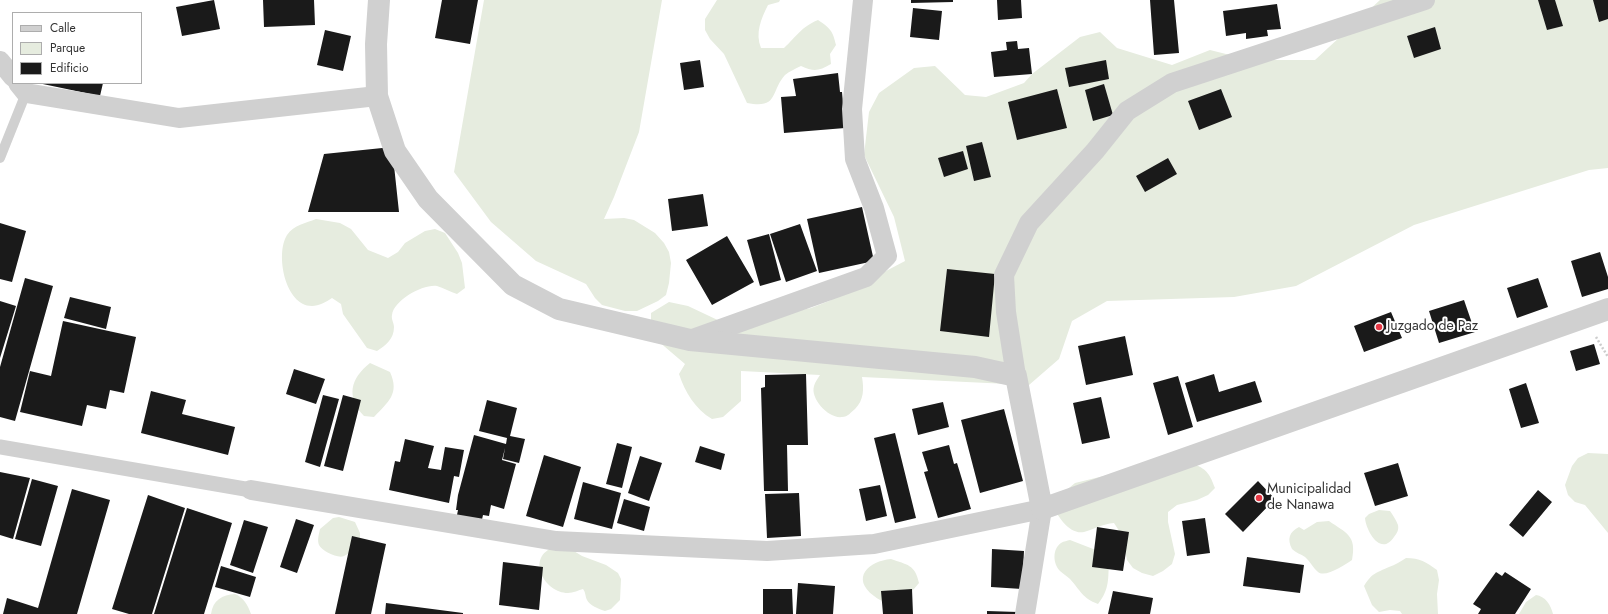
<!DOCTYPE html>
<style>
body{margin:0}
#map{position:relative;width:1608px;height:614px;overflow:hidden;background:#fff;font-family:Jost,sans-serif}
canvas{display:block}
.legend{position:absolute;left:12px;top:12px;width:130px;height:72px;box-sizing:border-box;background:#fff;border:1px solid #adadad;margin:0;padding:5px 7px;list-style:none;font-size:12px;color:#333}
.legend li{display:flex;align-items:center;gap:8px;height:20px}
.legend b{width:20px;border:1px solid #adadad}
</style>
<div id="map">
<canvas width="1608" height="614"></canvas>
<ul class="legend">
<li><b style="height:5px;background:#d0d0d0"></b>Calle</li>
<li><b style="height:11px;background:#e6ecdf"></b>Parque</li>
<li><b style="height:11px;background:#1a1a1a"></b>Edificio</li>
</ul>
</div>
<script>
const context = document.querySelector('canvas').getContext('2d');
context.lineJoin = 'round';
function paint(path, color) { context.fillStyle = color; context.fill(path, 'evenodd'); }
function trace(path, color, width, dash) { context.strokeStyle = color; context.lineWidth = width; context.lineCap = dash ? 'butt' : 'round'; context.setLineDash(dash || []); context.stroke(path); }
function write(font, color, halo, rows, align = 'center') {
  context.font = font + ' Jost,sans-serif'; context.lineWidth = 4; context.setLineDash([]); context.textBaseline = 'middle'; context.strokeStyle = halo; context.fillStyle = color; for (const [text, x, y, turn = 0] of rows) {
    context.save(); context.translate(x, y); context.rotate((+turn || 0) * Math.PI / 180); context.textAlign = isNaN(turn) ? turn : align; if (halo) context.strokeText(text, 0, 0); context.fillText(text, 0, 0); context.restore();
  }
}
const green = new Path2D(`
 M484,0H662L639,132L614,197L604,219L624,218L634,220L655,233L664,243L669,252L671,263L669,283L666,295L658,301L637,311H625L602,305L595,298L586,284L536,261L491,222L454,172Z
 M717,0H780L779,2L768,5C761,19 755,33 761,48H784C797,36 801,27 818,20C830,28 833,31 836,45L830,54L831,64C819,71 814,72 801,66C795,69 790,71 785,75C770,92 779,109 747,103L724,54L710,39L705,30V19Z
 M1380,0H1608V168L1589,170L1414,225L1296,286L1234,297L1107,301L1072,321L1059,359L1029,385L862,377C864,389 864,400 855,409C851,412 848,417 842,417C829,419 810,399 814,386C815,382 818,378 820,375L741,371V401L723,417L712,419C695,409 685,392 679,374L685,364L651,335V313L669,302L688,306L724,323L767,317L811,308L829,301L905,261L894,217L864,155L869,112L879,93L914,68L935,66L965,95L986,97L1024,83L1032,74L1080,37L1100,32L1117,48L1172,65L1210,50L1250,60H1315Z
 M316,219L340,223L351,229L368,250L388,258L398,252L405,243L425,231L435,229L445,233L458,253L462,263L465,288L457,294C451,292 443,288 437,286C423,284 394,300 392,315C391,319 394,323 394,327C394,339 386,345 377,351L367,348L343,314L341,304L332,298C326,302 319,306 312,306C285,306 275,254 287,235C294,225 306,223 316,219Z
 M370,363L390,372C400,394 388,402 374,417L364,416C346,397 350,379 370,363Z
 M1588,453L1608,454V533L1585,505L1575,502L1568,495L1565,485L1572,466L1578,458Z
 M1194,464C1208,470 1210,475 1215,488L1208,495L1197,500L1177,505L1168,512V522L1175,554L1172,564L1163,571L1153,576L1142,573L1133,568L1127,560L1125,550V540L1114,523C1102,524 1095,529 1084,532C1070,535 1058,517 1053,506L1058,497L1075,483L1120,472Z
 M1379,510L1390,511C1393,515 1396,520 1398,525C1399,530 1397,533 1394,537C1381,557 1366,531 1365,518L1369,514Z
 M339,517L355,522L360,533V540C356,546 351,553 344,556C338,559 322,551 319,545C317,540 319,534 320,529L333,518Z
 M1329,521C1346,533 1357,535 1352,560C1345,565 1325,578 1318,572C1313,568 1310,561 1305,557C1301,554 1296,553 1292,549C1287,539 1289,532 1299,527L1304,530L1317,522Z
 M1070,540L1101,552L1109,560C1108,578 1110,589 1098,604C1082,598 1081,591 1070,579C1067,576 1063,574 1060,571C1053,564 1052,549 1061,543C1064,541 1067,541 1070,540Z
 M552,548H569L582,556L606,565L618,573L621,579L620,600L611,609L605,611C599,609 589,605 587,600C585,596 586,593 583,589C579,590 573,593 568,593C545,593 526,559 552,548Z
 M1406,558C1420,558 1426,562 1437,570L1439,580L1437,594L1438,614H1402L1400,611L1390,610L1379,612L1372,605L1364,586C1372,573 1376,573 1389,567C1395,565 1401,561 1406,558Z
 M891,559C907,565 915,564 919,583C912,592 908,595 897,598C893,599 889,601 885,601C880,601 877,598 874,596C850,578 869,561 891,559Z
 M235,594C243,597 248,605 251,614H211C213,600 222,595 235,594Z
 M1536,595C1545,596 1551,605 1553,614H1519L1526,602Z`);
const building = new Path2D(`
 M214,0L220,29L182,36L176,7Z
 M263,0H314L315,25L264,27Z
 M442,0H478L470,44L435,38Z
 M911,0H953V2L911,3Z
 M997,0H1021L1022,18L998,20Z
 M1150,0H1174L1179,53L1154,55Z
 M1538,0H1555L1563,26L1547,30Z
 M1593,0H1608V19L1599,22Z
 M1277,4L1281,29L1267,30L1268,36L1246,39V33L1226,36L1223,11Z
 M913,8L942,11L939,40L910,37Z
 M1435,27L1441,49L1414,58L1407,36Z
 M325,30L351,36L343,71L317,65Z
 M1017,41L1018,49L1029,48L1032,74L994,77L991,52L1007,50L1006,42Z
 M700,60L704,87L684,90L680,63Z
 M1106,60L1109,79L1069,87L1065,68Z
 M838,73L840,92H842L845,128L784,133L781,97L796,96L793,79Z
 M38,83H103L100,96Z
 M1104,84L1113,115L1093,121L1085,90Z
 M1057,89L1067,128L1017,140L1008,102Z
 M1221,89L1232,117L1199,130L1188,101Z
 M982,142L991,177L974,181L966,146Z
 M392,147L399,212H308L324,154Z
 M963,151L968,169L944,177L938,158Z
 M1168,158L1177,174L1145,192L1136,176Z
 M703,194L708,226L672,231L668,199Z
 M862,207L874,261L819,273L807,219Z
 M0,223L26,231L12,282L0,279Z
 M800,224L817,271L786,282L770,234Z
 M769,234L781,280L760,286L747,240Z
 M727,236L754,282L712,305L686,260Z
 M1600,252L1608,277V289L1582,297L1571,261Z
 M947,269L995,274L989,337L940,331Z
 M25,278L53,286L15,421L0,417V367Z
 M1538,278L1548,307L1517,318L1507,288Z
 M70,297L111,307L106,329L64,318Z
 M1464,300L1475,332L1439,343L1429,311Z
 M0,301L16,306L0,358Z
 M1391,312L1402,338L1364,352L1354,326Z
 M63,321L136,337L124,393L110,390L106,409L87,405L82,426L20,412L30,371L51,376Z
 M1125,336L1133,375L1086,385L1078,346Z
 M1594,344L1600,364L1576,371L1570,351Z
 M294,369L325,379L316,404L286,394Z
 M806,374L808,445H787L788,491H764L761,388L765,387V375Z
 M1214,374L1219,392L1255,381L1262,402L1197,422L1185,383Z
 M1178,376L1193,427L1168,435L1153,383Z
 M1526,383L1539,423L1521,428L1509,389Z
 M151,391L186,400L182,414L235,427L228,455L141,433Z
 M323,395L339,399L320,467L305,462Z
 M343,395L361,400L343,471L324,466Z
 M1101,397L1110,438L1082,444L1073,403Z
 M487,400L517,408L510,436L525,439L519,463L503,459L505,448L502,460L516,464L504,509L491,505L489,516L483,515L481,524L456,520L458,510H456L458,495L474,435L506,444L507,438L479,431Z
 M943,402L949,427L918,435L912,409Z
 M1004,409L1023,481L980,493L961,420Z
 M895,433L916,518L895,523L874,438Z
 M405,439L434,446L428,468L441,470L445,447L464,450L459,477L454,476L449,503L389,490L395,461L400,462Z
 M617,443L632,447L622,488L606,484Z
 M949,445L954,464L957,463L971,509L938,518L924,472L928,471L922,452Z
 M700,446L725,454L721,470L695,462Z
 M544,455L581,467L563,527L526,516Z
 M640,456L662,463L649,501L628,493Z
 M1398,463L1408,496L1375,506L1364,473Z
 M0,472L30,478L13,539L0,535Z
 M32,479L58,486L41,546L15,539Z
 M1258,481L1275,499L1243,532L1225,514Z
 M583,482L621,493L612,529L574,519Z
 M880,485L887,516L866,521L859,489Z
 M72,489L110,500L77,614H3L7,598L38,608Z
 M1538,490L1552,502L1523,537L1509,525Z
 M799,493L801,536L767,538L765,494Z
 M148,495L185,508L152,614H129L112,609Z
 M624,499L650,507L644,531L617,523Z
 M187,508L232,523L204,614H154Z
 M1205,518L1210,553L1187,556L1182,521Z
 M296,519L314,525L297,573L280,567Z
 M244,520L268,527L253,573L230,565Z
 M1097,527L1129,532L1123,571L1092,567Z
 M352,536L386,544L371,614H335Z
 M992,549L1024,551L1022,589L991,587Z
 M1247,557L1304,565L1300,593L1243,586Z
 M503,562L543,567L539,610L499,605Z
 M221,566L256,577L250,597L215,587Z
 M1496,572L1502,576L1505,572L1531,589L1515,614H1478L1481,609L1473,604Z
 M798,583L835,586L833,614H796Z
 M763,589H792L793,614H763Z
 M912,589L913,614H883L881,591Z
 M1113,591L1153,598L1150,614H1108Z
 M386,603L463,613V614H385Z
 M987,611L1018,612V614H987Z`);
const path = new Path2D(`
 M1596,337L1608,357`);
const service = new Path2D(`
 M0,158L26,93`);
const pedestrian = new Path2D(`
 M0,447L251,490`);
const minor = new Path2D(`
 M0,61L13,77
 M18,83L26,93L179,118L377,96
 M690,340L866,277L887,256L874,208L855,159L852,109L863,0
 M1016,376L1006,312L1004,275L1029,223L1095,151L1127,111L1172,83L1425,0
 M251,490L556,541L767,551L874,544L1042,509L1025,614`);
const tertiary = new Path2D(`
 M379,0L376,44L377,96L395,151L428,199L513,285L559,309L690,340L975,367L1016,376L1042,509L1608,309`);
const markers = [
 [1379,327,4,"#e63946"],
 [1259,498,4,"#e63946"]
];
const poiNames = [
 ["Juzgado de Paz",1387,327],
 ["Municipalidad",1267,490],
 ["de Nanawa",1267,506]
];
paint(green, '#e6ecdf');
paint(building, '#1a1a1a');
trace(path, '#cdcdcd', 2.5, [2, 2]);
trace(service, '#d0d0d0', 10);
trace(pedestrian, '#d0d0d0', 15);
trace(minor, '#d0d0d0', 20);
trace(tertiary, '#d0d0d0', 22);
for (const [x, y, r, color] of markers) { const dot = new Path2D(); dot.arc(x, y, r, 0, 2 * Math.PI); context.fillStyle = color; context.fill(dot); trace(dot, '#fff', 1.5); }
write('14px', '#333', '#fff', poiNames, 'left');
</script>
